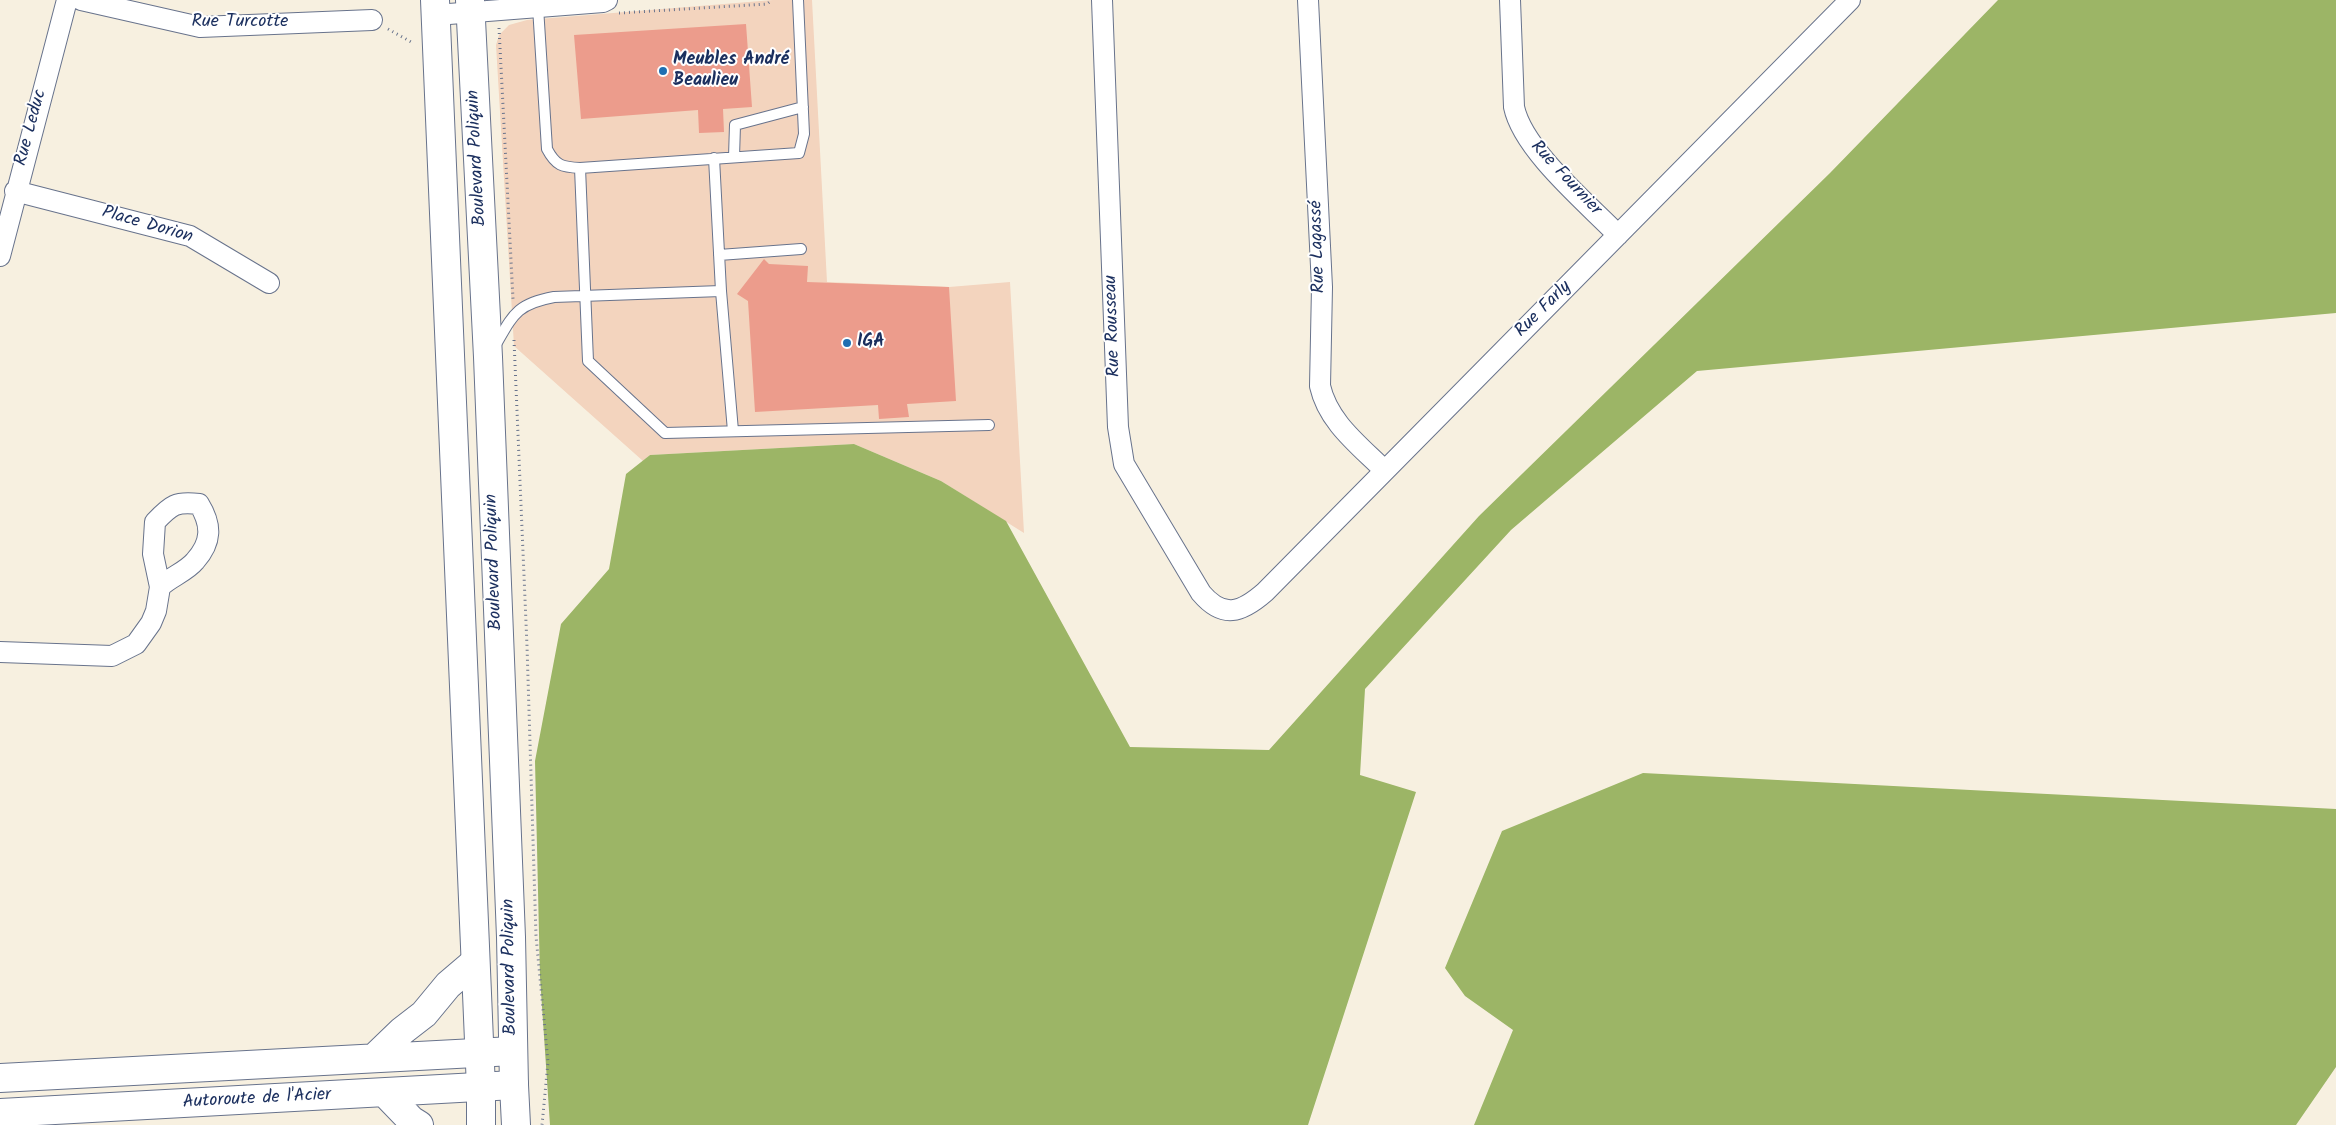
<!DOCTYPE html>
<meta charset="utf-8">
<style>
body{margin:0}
canvas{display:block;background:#f7f0e0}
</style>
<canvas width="2336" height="1125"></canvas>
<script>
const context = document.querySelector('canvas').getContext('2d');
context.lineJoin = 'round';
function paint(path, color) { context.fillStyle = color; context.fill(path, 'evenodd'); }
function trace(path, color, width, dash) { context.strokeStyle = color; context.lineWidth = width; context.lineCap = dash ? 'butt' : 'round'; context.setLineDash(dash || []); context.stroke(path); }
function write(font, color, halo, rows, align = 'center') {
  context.font = font + ' Kalam,sans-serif'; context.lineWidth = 4; context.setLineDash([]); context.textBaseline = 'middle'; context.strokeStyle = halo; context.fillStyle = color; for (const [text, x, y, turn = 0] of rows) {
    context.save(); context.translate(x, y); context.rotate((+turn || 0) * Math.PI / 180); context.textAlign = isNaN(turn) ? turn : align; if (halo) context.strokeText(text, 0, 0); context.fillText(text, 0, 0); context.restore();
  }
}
const built = new Path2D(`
 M773,0H812L827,282L949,287L1010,282L1024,533L941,481L854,444L650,455L643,461L514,346L496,45L499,35L509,25L527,20Z`);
const forest = new Path2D(`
 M1998,0H2336V313L1697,371L1511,530L1365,689L1360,775L1416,792L1308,1125H550L540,977L535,761L561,624L609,569L626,474L650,455L854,444L941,481L1006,521L1130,747L1269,750L1479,516L1830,173Z
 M1643,773L2336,809V1067L2296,1125H1474L1513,1030L1465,996L1445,968L1502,831Z`);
const building = new Path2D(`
 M746,24L752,107L723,109L724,132L699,133L698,110L581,119L574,35Z
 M764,259L769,264L808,266L807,282L949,287L956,401L907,404L909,417L879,419L878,405L755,412L748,301L737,294Z`);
const path = new Path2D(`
 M619,13L767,4L772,0
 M499,28L513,299
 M388,29L413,43
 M514,340L527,646L536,936L548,1062L542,1125`);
const lane = new Path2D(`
 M538,7L547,149C556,166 562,167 580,168L799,153L804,134L798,0
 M734,157L735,125L803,107
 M714,158L721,291L733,431
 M580,168L588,361L665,433L989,425
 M719,255L801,249
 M495,346C513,315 516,304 554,297L721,291`);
const street = new Path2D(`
 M81,0L200,27L372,20
 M1102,0L1118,427L1124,464L1201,593C1223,619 1241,613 1265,592L1850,0
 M1308,0L1322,287L1320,386C1328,422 1359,445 1384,470
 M1510,0L1514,107C1523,150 1587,203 1618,235
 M436,15L603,2L607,0
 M15,191L190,236L269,283
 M0,256L67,0
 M0,652L112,656L136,644L151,623L156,611L160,587L153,554L155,522C171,505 176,501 199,504C212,525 212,542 195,561C186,572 170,577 160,587`);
const secondary = new Path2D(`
 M514,1085L516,1125
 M481,1088V1125`);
const primary = new Path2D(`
 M435,0L481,1088
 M470,0L488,357L511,937L514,1085`);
const highway = new Path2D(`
 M375,1057L402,1031L424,1014L448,985L475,962
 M0,1078L513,1051
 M386,1094L411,1120L419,1125
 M0,1113L514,1085`);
const markers = [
 [663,71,5,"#1f6fb2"],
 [847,343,5,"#1f6fb2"]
];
const streetNames = [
 ["Rue Turcotte",240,23],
 ["Rue Leduc",32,128,-75],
 ["Boulevard Poliquin",478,158,-93],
 ["Rue Fournier",1565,179,47],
 ["Place Dorion",147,226,16],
 ["Rue Lagassé",1319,247,-92],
 ["Rue Farly",1544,310,-45],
 ["Rue Rousseau",1114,326,-92],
 ["Boulevard Poliquin",495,562,-92],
 ["Boulevard Poliquin",511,967,-91],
 ["Autoroute de l'Acier",257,1100,-3]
];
const poiNames = [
 ["Meubles André",673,61],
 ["Beaulieu",673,82],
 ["IGA",857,343]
];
paint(built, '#f3d4be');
paint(forest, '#9cb566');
paint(building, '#ec9c8c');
trace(lane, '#68738c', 12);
trace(street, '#68738c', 22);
trace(secondary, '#68738c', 30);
trace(primary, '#68738c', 30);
trace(highway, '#68738c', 30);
trace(path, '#68738c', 3, [1, 4]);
trace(lane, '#fff', 10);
trace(street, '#fff', 20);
trace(secondary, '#fff', 28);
trace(primary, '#fff', 28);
trace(highway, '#fff', 28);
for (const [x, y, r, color] of markers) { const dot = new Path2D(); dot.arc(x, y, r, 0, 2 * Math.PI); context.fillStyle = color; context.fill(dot); trace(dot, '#fff', 2); }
write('18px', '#1b2f5e', '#fff', streetNames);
write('bold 18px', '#1b2f5e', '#fff', poiNames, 'left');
</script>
